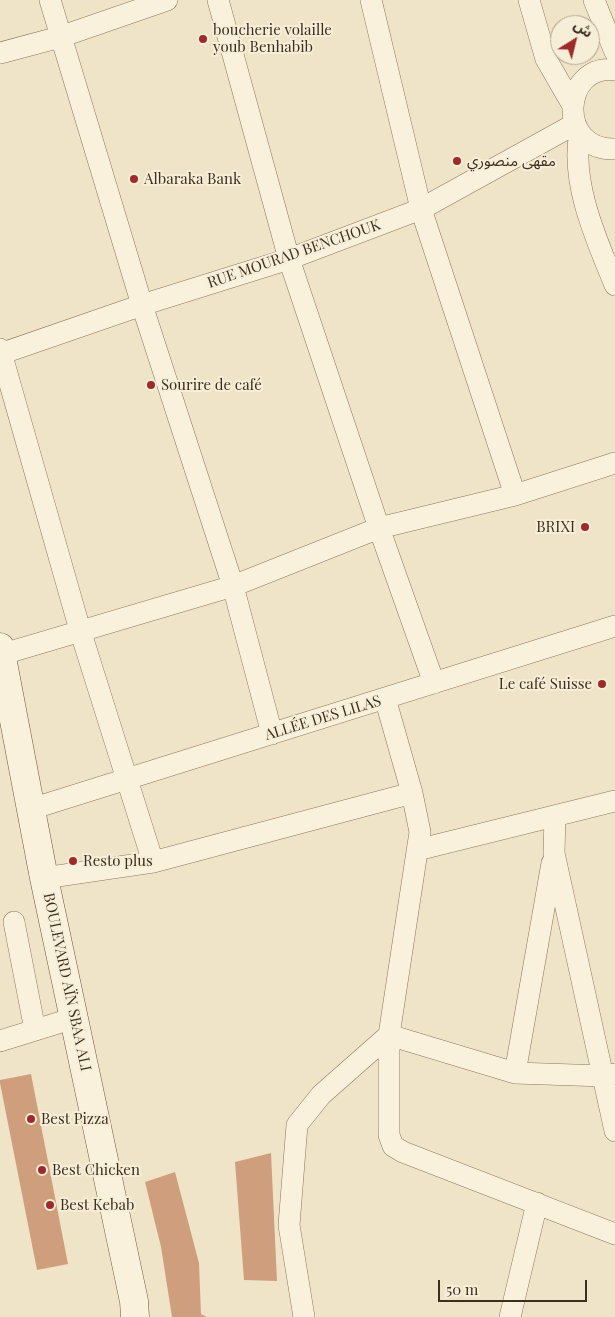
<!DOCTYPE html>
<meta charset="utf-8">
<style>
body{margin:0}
#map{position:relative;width:615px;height:1317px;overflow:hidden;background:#f0e4c8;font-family:"Playfair Display","Noto Sans Arabic",serif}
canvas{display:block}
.north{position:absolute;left:550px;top:15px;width:50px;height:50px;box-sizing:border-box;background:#f7eed8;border:1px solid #ada18e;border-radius:50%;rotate:36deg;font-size:14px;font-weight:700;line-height:20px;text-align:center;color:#3d2e20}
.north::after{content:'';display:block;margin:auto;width:18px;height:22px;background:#9e2a2b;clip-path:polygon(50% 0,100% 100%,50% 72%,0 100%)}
.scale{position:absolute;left:438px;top:1280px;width:149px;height:22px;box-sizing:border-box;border:2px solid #3d2e20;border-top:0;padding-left:6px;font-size:15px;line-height:18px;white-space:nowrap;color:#3d2e20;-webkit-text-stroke:4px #f7eed8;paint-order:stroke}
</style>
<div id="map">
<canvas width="615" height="1317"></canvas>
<div class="north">ش</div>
<div class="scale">50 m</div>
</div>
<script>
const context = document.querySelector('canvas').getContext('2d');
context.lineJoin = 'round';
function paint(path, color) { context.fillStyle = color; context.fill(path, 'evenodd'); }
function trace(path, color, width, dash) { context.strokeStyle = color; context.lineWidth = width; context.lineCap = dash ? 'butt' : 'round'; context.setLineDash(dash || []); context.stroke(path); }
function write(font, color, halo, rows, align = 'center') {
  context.font = font + ' "Playfair Display","Noto Sans Arabic",serif'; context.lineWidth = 4; context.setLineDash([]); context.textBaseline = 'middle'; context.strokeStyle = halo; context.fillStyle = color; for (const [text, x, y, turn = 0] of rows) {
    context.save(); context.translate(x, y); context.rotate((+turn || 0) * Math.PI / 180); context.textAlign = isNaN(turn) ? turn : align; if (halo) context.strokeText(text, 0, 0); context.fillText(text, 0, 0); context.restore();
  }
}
const building = new Path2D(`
 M31,1074L68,1264L37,1270L0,1083V1080Z
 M271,1153L277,1281L244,1280L235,1162Z
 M175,1172L199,1263L201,1314L207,1317H172L161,1247L145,1182Z`);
const minor = new Path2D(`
 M50,0L142,305L233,586L272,734
 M218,0L289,259L379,528L434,683
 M371,0L421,209L515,495
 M529,0L546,59L572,104
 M594,0L615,52
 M0,53L60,37L167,0
 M615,70C562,63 556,151 615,149
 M580,133C570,182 597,241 615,285
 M0,349L80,630L153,862
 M0,354L142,305L289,259L421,209L575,124
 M0,655L233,586L379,528L515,495L615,463
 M31,809L615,626
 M555,816L554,853L615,1131
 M417,850L615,801
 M44,878L153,862L412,793
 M14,922L35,1030
 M0,1041L74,1018
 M515,1073L552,863
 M615,1074L604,1076L515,1073L389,1035V1135L393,1146L403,1152L615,1234
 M304,1317L289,1225L297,1125L321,1095L389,1035L420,832L412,793L385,698
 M510,1317L537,1203`);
const secondary = new Path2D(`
 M0,647L44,878L134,1301L135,1317`);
const markers = [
 [203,39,5,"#9e2a2b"],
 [457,161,5,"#9e2a2b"],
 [134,179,5,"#9e2a2b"],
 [151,385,5,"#9e2a2b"],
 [585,527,5,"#9e2a2b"],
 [602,684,5,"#9e2a2b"],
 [73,861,5,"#9e2a2b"],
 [31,1119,5,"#9e2a2b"],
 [42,1170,5,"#9e2a2b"],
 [50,1205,5,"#9e2a2b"]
];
const poiNames = [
 ["boucherie volaille",213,30],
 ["youb Benhabib",213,47],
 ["مقهى منصوري",467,161],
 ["Albaraka Bank",144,179],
 ["Sourire de café",161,385],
 ["BRIXI",575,527,"right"],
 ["Le café Suisse",592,684,"right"],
 ["Resto plus",83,861],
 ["Best Pizza",41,1119],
 ["Best Chicken",52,1170],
 ["Best Kebab",60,1205]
];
const streetNames = [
 ["RUE MOURAD BENCHOUK",294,254,-19],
 ["ALLÉE DES LILAS",323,718,-17],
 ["BOULEVARD AÏN SBAA ALI",67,982,78]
];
paint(building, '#cf9f7d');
trace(minor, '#8d765c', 22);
trace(secondary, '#6f573f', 29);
trace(minor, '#faf1dc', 21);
trace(secondary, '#faf1dc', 28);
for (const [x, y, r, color] of markers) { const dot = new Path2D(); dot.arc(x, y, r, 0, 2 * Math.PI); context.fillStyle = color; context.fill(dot); trace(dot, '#f7eed8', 2); }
write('15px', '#3d2e20', '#f7eed8', poiNames, 'left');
write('15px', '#3d2e20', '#f7eed8', streetNames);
</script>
